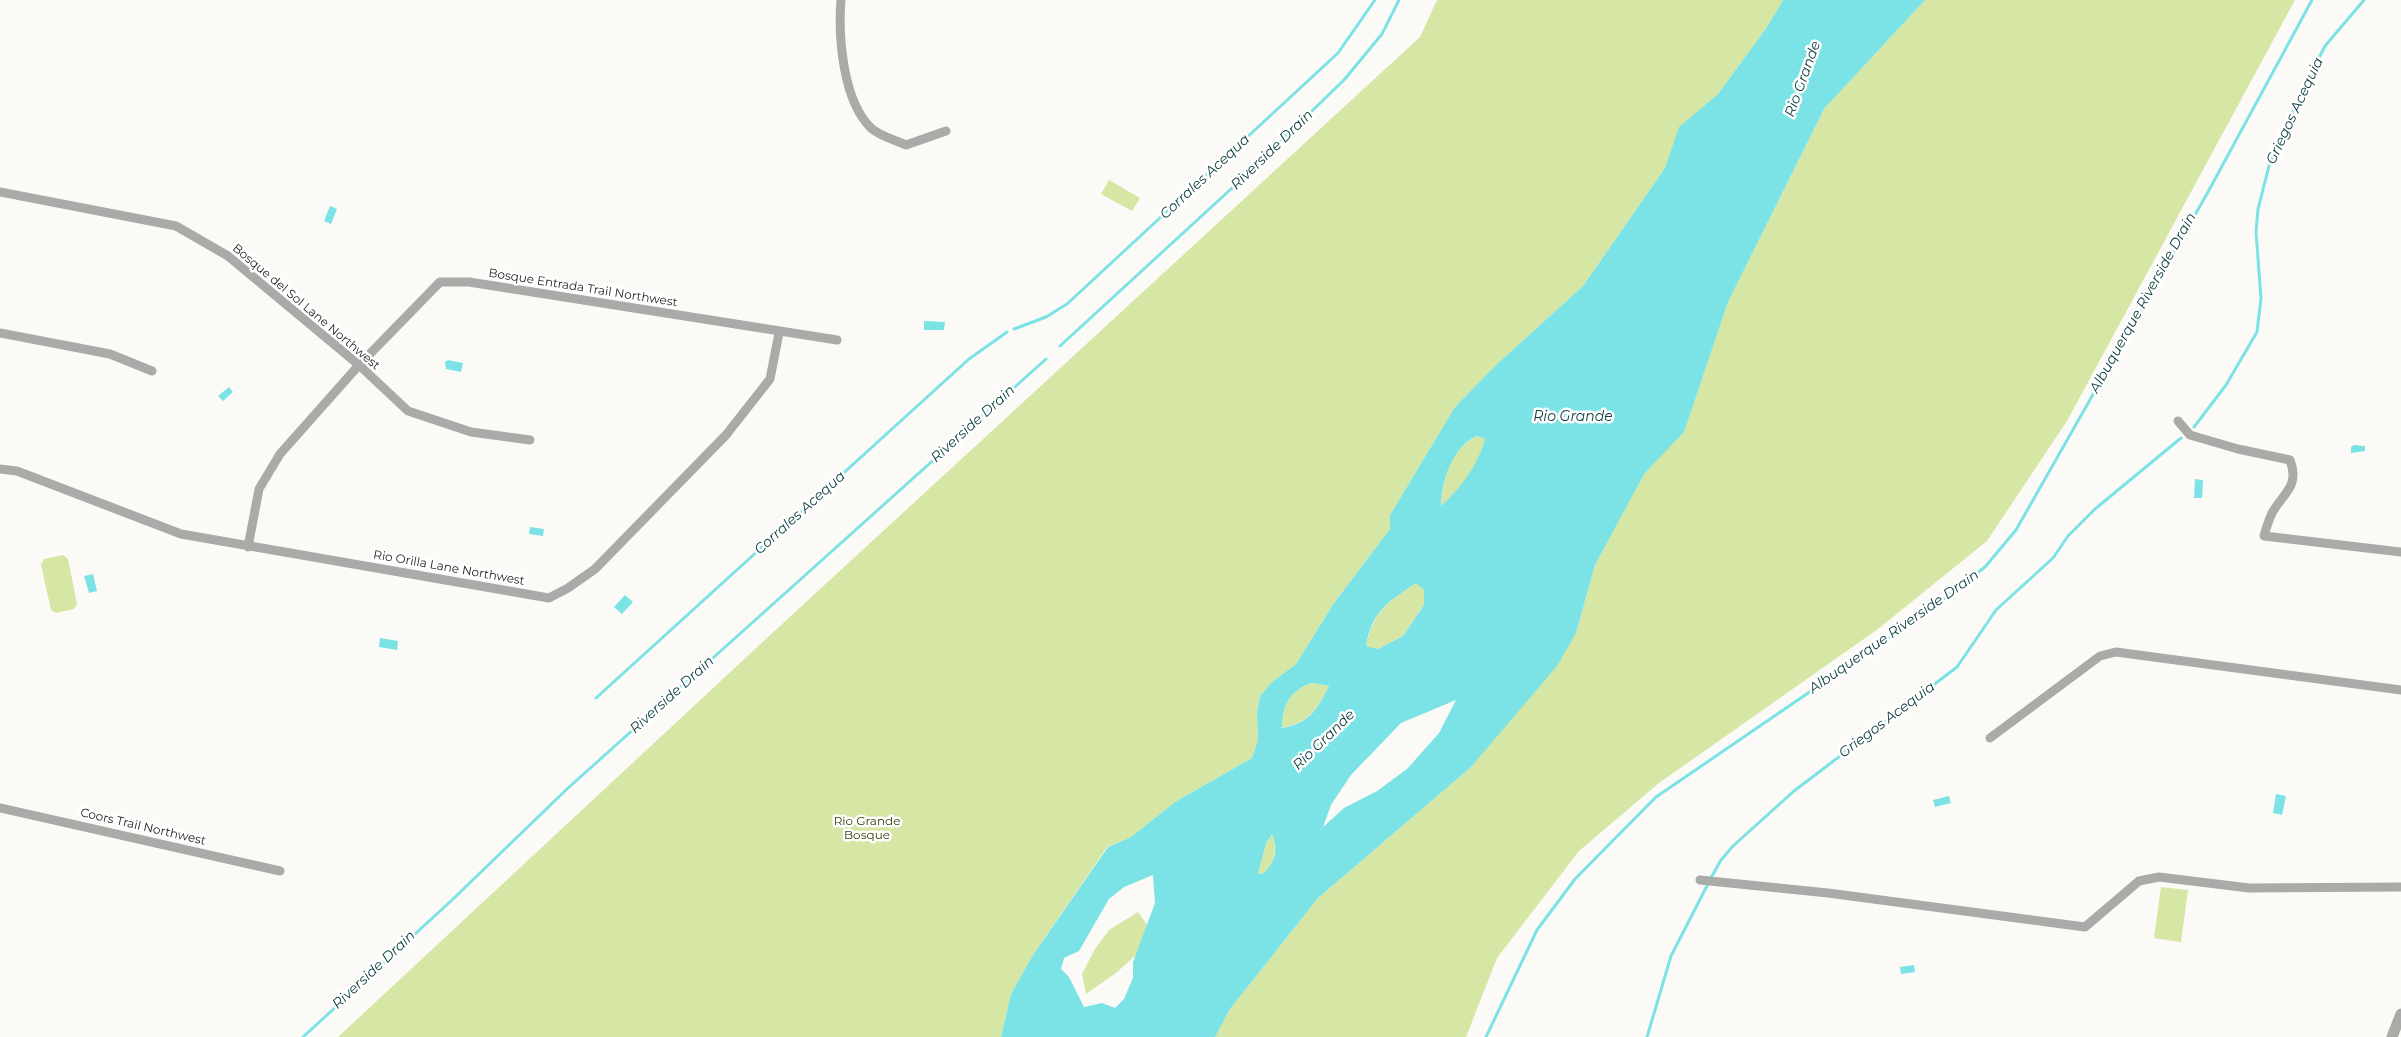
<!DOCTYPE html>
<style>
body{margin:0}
canvas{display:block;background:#fcfaf6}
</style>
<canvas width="2401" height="1037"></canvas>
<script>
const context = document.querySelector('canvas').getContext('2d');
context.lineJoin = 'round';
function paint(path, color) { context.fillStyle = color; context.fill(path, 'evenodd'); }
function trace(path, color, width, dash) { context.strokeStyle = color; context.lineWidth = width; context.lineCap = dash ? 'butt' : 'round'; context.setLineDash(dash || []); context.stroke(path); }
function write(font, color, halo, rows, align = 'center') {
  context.font = font + ' Montserrat,sans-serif'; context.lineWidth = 5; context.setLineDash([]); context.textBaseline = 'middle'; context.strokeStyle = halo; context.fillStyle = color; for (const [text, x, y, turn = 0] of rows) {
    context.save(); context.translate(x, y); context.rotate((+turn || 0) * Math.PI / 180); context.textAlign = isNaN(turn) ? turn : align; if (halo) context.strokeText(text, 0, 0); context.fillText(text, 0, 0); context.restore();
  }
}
const green = new Path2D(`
 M1437,0H1783L1767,27L1718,94L1680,127L1665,168L1583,286L1496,365L1455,407L1390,515V529L1334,603L1296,664L1272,682L1260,696L1257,712L1258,740L1252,758L1175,802L1131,837L1107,847L1033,955L1011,994L1001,1037H338L768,637L1420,37Z
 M1925,0H2295L2067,421L1987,541L1878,629L1659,783L1579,851L1497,958L1466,1037H1215L1230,1009L1318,898L1470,768L1576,633L1595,565L1644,473L1684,431L1728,302L1824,109Z
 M1109,180L1140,198L1132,211L1101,194Z
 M1477,436L1485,439C1478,468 1462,485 1441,507C1443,480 1450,449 1477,436Z
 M63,555L68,559L77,604L74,609L56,613L51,610L41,565L44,559Z
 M1416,583L1424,590V605L1403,636L1378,649L1366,646C1375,609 1386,604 1416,583Z
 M1312,683L1329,686C1317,710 1309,722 1281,728C1283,706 1290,690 1312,683Z
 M1272,834C1277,851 1276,860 1264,873L1258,874L1266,843Z
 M2161,887L2188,890L2181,942L2154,938Z
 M1138,912L1148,926L1137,954L1116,973L1086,994L1082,974L1095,949L1109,930Z`);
const water = new Path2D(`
 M1783,0H1925L1824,109L1728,302L1684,432L1644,474L1595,565L1576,633L1557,666L1470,768L1318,898L1230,1009L1215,1037H1001L1011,994L1033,955L1108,847L1131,837L1175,802L1252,758L1258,740L1257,712L1260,696L1272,682L1296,664L1334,603L1390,529V515L1455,407L1496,365L1583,286L1665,168L1679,127L1718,94L1767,27ZM1477,436L1485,439C1478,465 1461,488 1441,506C1442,480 1452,447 1477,436ZM1416,583L1424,590V605L1403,636L1378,649L1366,646C1373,610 1387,603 1416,583ZM1312,683L1329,686C1317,710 1309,723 1282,728C1282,706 1290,690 1312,683ZM1456,700L1439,733L1407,769L1377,791L1344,808L1323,827L1331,805L1351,775L1401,723ZM1272,834C1278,851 1276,860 1264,873L1258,874L1266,843ZM1153,875L1155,903L1133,962V978L1124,999L1115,1008L1102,1003L1084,1007L1069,977L1061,969L1064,958L1079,951L1109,899L1124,887Z
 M330,206L337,209L331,224L324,221Z
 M924,321L945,322L944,330H924Z
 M448,360L463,363L461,372L446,369L445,362Z
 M229,387L233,392L223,401L218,396Z
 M2354,445L2365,446V451L2351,453V447Z
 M2195,479L2203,480L2202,498H2194Z
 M530,527L544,529L543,536L529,534Z
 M93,574L97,591L89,593L84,576Z
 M625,595L633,602L622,614L614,607Z
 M380,638L398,641L397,650L379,647Z
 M2276,794L2286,796L2282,815L2273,813Z
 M1949,796L1951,803L1935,807L1933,800Z
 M1914,965L1915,972L1901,974L1900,967Z`);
const stream = new Path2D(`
 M1014,329L1046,317L1067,304L1338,53L1375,0
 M1060,346L1231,189L1344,80L1382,34L1399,0
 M2194,427L2226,385L2257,332L2261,298L2256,232L2258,209L2269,166L2299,97L2325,46L2364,0
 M596,698L969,359L1007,332
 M303,1037L452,900L567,789L1046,359
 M1486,1037L1537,930L1575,879L1656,797L1931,609L1985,567L2016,530L2208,192L2312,0
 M1647,1037L1671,956L1712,876L1721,860L1733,846L1794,791L1957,667L1996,610L2053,558L2068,536L2095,509L2181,438`);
const minor = new Path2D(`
 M841,0C838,37 843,101 871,128C879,136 896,140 906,145L946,131
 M0,192L176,226L228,256L359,365L408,411L471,432L530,440
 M0,333L110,354L152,371
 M2178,421L2190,435L2238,449L2290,460C2300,487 2283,493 2272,513C2269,520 2266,528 2264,536L2401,552
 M0,469L17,471L181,534L549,598L568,588L595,569L726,435L770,379L779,333
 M248,547L259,489L280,454L359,365L440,282H469L837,340
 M1990,738L2100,656L2116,652L2401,690
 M0,808L280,871
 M1700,880L1828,893L2085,927L2139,881L2159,877L2249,888L2401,887`);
const tertiary = new Path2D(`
 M2392,1037L2401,1014`);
const streetNames = [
 ["Bosque Entrada Trail Northwest",583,288,9],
 ["Bosque del Sol Lane Northwest",306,307,40],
 ["Rio Orilla Lane Northwest",449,568,10],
 ["Coors Trail Northwest",143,827,13]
];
const parkNames = [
 ["Rio Grande",867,821],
 ["Bosque",867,835]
];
const waterNames = [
 ["Rio Grande",1803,79,-70],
 ["Griegos Acequia",2295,111,-65],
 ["Riverside Drain",1272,150,-44],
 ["Corrales Acequa",1205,177,-43],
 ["Albuquerque Riverside Drain",2143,303,-61],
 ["Rio Grande",1573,417],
 ["Riverside Drain",973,424,-42],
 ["Corrales Acequa",800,513,-42],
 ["Albuquerque Riverside Drain",1894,632,-35],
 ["Riverside Drain",672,695,-42],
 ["Griegos Acequia",1887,720,-37],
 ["Rio Grande",1324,740,-44],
 ["Riverside Drain",374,970,-43]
];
paint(green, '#d6e6a4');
paint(water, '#7be3e6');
trace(stream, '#7be3e6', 3);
trace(minor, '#a9aba9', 9);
trace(tertiary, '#a9aba9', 11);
write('12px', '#252423', '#fff', streetNames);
write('12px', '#353f07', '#fff', parkNames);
write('italic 14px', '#104142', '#fff', waterNames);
</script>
